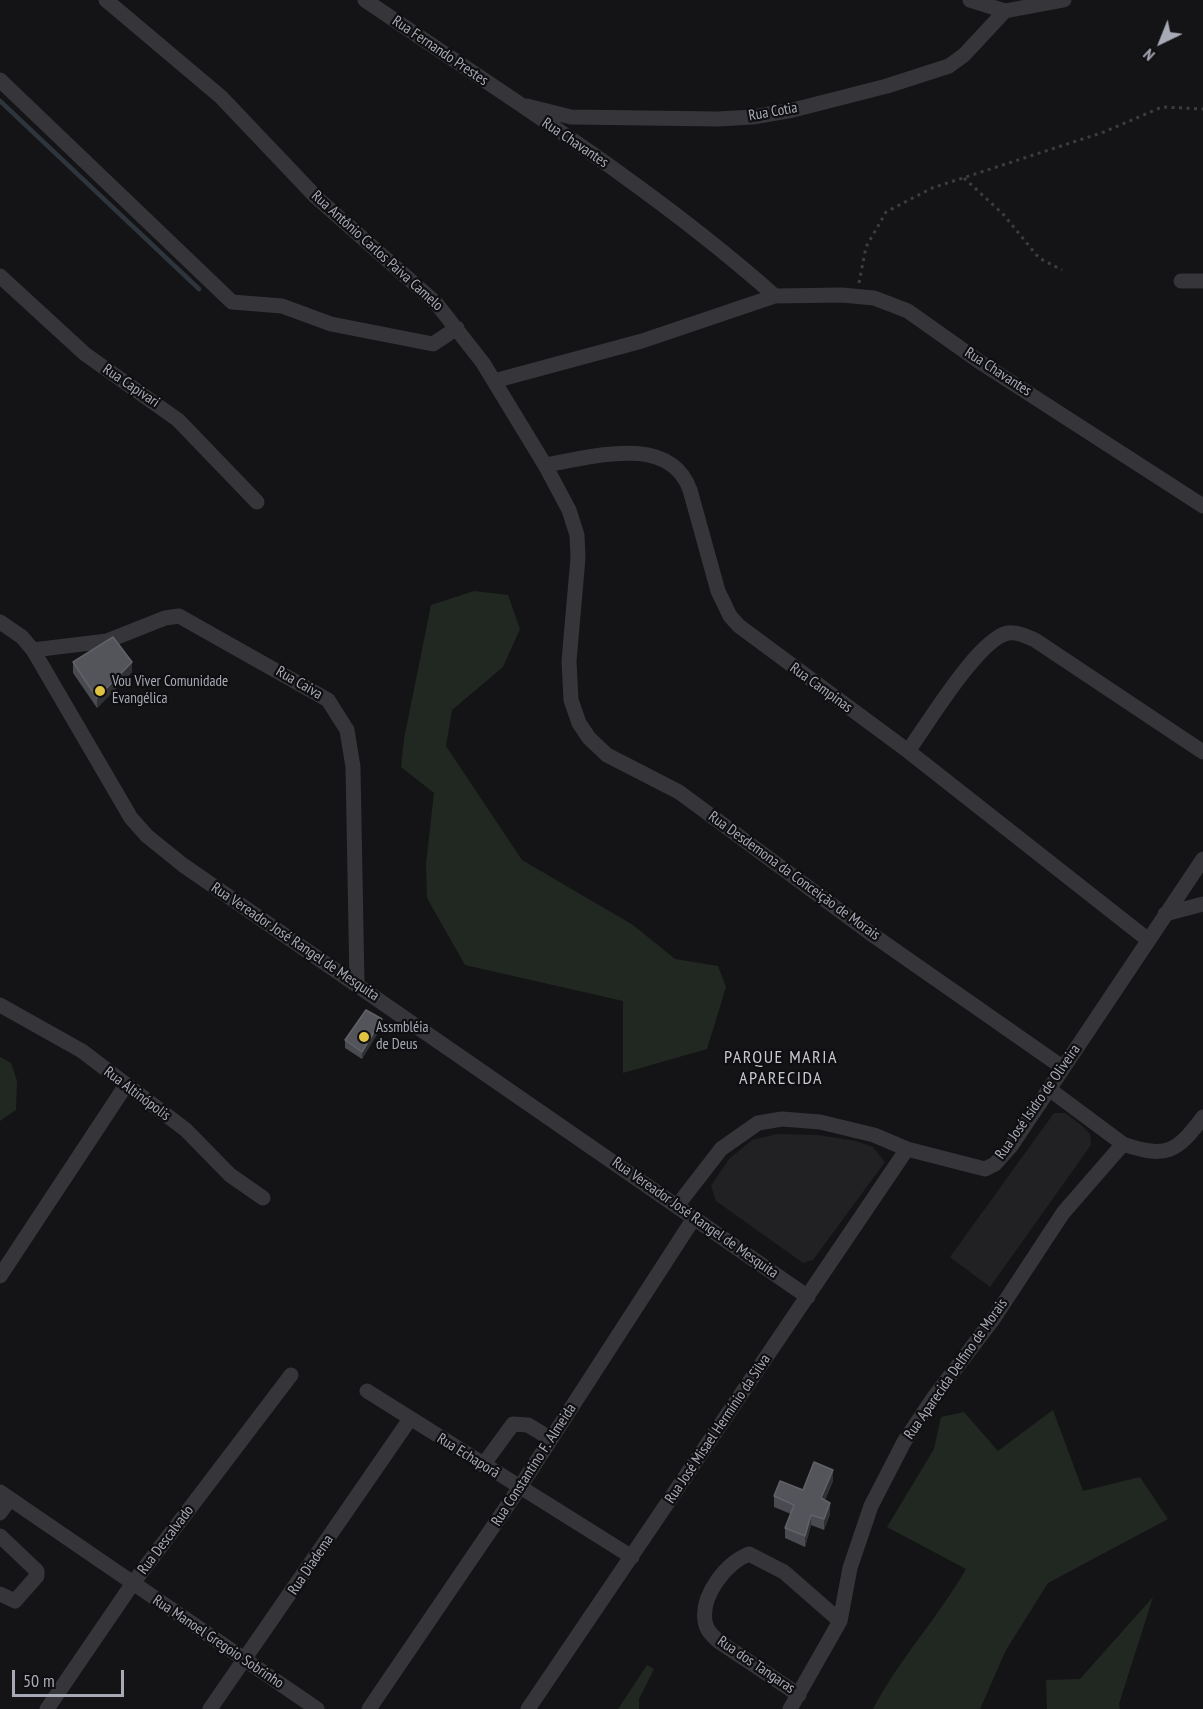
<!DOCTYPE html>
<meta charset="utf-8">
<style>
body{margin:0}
#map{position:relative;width:1203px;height:1709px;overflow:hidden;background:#141416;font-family:"PT Sans Narrow",sans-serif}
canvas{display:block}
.north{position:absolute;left:1131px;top:12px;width:60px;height:60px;-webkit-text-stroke:4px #0f0f11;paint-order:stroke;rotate:223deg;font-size:16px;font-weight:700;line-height:24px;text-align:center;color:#a7a9b5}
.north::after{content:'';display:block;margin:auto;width:21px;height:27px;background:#a7a9b5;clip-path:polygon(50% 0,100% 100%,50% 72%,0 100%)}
.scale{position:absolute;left:12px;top:1670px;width:112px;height:27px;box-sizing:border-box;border:3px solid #a7a9b5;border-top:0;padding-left:8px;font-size:18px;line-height:21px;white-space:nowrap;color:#a7a9b5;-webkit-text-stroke:4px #0f0f11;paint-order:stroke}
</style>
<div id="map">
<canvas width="1203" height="1709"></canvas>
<div class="north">N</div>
<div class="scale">50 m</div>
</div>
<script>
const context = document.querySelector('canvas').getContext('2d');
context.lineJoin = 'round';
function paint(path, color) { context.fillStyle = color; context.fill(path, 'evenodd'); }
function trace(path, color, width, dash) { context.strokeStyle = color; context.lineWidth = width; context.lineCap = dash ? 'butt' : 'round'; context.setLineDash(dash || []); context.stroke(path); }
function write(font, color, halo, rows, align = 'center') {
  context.font = font + ' "PT Sans Narrow",sans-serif'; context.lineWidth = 4.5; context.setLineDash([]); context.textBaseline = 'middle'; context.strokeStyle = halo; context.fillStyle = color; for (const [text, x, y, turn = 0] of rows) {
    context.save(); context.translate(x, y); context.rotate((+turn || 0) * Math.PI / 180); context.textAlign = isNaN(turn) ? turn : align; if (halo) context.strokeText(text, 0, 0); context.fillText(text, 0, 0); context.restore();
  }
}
const built = new Path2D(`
 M1054,1113H1065L1081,1125L1090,1134L1091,1145L990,1287L950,1257Z
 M777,1134L818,1135L856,1141L873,1147L885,1162L813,1260L803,1263L716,1201L711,1186L729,1159L752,1140Z`);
const green = new Path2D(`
 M474,591L508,595L520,629L503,667L452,710L446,746L522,860L633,925L675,959L718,966L726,987L707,1049L623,1073V1001L465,965L427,898L426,864L434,793L401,767L404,739L431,605Z
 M0,1057L11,1063L17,1081L16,1110L0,1121Z
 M1053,1410L1083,1491L1140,1477L1168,1519L1048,1583L1006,1650L980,1709H873C899,1659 938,1618 966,1569L887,1527L934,1449L941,1417L964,1412L998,1451Z
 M1153,1597L1119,1704L1120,1709H1047L1046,1680L1080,1679Z
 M647,1665L654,1669L639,1699V1709H618Z`);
const stream = new Path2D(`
 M0,101L199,289`);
const path = new Path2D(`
 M964,178L1003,214L1039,258L1062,270
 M859,283L866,247L886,212L932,188L1104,132L1162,107L1203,109`);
const minor = new Path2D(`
 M106,0L221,97L316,197L436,303L483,363L545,465L569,510L577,535L578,558L569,661L571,700L579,723L589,738L607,755L679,792L870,933L1062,1067
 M365,0C504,95 649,184 775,296L842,295L874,298L908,311L983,364L1203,506
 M970,0L1005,11L1064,0
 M0,80L232,302L282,306L331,324L433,344L457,328
 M527,106L571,117L718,119L753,117L793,110L887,86L949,66L964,55L1005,11
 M0,276L85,354L178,420L257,502
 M1181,281H1203
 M494,381L642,341L775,296
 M545,465C591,458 669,432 690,490L718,591L730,616L739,626L908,751L1147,939
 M0,622L22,637L33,650L131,818L147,836L183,865L808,1297
 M33,650L107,641L165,618L179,616L328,700L347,730L353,767L357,984
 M908,751C927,725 979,638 1008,633C1018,632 1026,636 1035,640L1203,752
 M1165,914L1203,904
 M0,1005L82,1051L186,1130L230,1175L263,1198
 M1049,1089L1123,1144C1167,1159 1177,1152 1203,1117
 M677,1206L721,1149L758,1123L782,1119L820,1122L874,1135L907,1149L985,1169L995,1164L1011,1146L1203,859
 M0,1276L126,1085
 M367,1391L632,1557
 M483,1465L513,1424L528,1425L551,1439
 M0,1492L317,1709
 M0,1513L10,1499
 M0,1536L37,1571V1576L15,1601L0,1594
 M799,1695L718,1641C712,1635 706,1630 705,1621C701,1595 726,1563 749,1554L784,1572L840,1621
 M47,1709L133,1583L291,1375
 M210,1709L410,1419
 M369,1709L520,1487L694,1218
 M528,1709L907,1149
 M790,1709L840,1621L850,1568L871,1506L904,1442L934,1397L994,1318L1063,1213L1123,1144`);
const wall = new Path2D(`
 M73,662L132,672L97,708L73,673Z
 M382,1026L362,1059L345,1048V1040Z
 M833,1481L825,1500L830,1514L824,1530L811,1525L805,1547L785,1538V1528L791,1514L774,1507V1496L803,1490Z`);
const shadedWall = new Path2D(`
 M132,662V672L97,708V698Z
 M382,1019V1026L362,1059V1052Z
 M833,1470V1481L821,1508V1498Z
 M830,1503V1514L824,1530V1519Z
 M811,1515V1525L805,1547V1536Z`);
const building = new Path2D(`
 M113,637L132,662L97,698L73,662Z
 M366,1010L382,1019L362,1052L345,1040Z
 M814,1462L833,1470L821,1498L830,1503L824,1519L811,1515L805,1536L785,1528L794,1505L774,1496L780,1481L803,1490Z`);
const markers = [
 [100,691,6,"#e0c341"],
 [364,1037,6,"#e0c341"]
];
const streetNames = [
 ["Rua Fernando Prestes",440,51,34],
 ["Rua Cotia",773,112,-10],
 ["Rua Chavantes",575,143,34],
 ["Rua Antônio Carlos Paiva Camelo",377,251,42],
 ["Rua Chavantes",998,372,33],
 ["Rua Capivari",131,386,34],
 ["Rua Caiva",299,683,30],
 ["Rua Campinas",821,688,36],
 ["Rua Desdemona da Conceição de Morais",794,876,36],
 ["Rua Vereador José Rangel de Mesquita",295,942,34],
 ["Rua Altinópolis",137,1094,37],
 ["Rua José Isidro de Oliveira",1038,1102,-55],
 ["Rua Vereador José Rangel de Mesquita",695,1218,35],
 ["Rua Aparecida Delfino de Morais",956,1369,-55],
 ["Rua José Misael Hermínio da Silva",718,1429,-56],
 ["Rua Echaporã",468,1456,32],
 ["Rua Constantino F. Almeida",534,1465,-57],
 ["Rua Descalvado",166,1540,-53],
 ["Rua Diadema",311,1565,-56],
 ["Rua Manoel Gregoio Sobrinho",218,1642,34],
 ["Rua dos Tangaras",756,1665,34]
];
const poiNames = [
 ["Vou Viver Comunidade",112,682],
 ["Evangélica",112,699],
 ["Assmbléia",376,1028],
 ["de Deus",376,1045]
];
const quarterNames = [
 ["PARQUE MARIA",781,1058],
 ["APARECIDA",781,1079]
];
paint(built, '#212022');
paint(green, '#212822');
trace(stream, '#2f353d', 4.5);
trace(path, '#3c3c41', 3, [3, 4.5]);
trace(minor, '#35353a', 15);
paint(wall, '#4a4b50');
paint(shadedWall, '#303134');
paint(building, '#54555b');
trace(building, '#616269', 1.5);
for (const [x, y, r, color] of markers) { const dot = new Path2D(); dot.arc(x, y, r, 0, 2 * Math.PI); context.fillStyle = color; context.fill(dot); trace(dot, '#0f0f11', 2); }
write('15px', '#a7a9b5', '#0f0f11', streetNames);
write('15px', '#a7a9b5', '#0f0f11', poiNames, 'left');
context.letterSpacing = '1.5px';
write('18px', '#c8c9d1', '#0f0f11', quarterNames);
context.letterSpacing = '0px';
</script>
